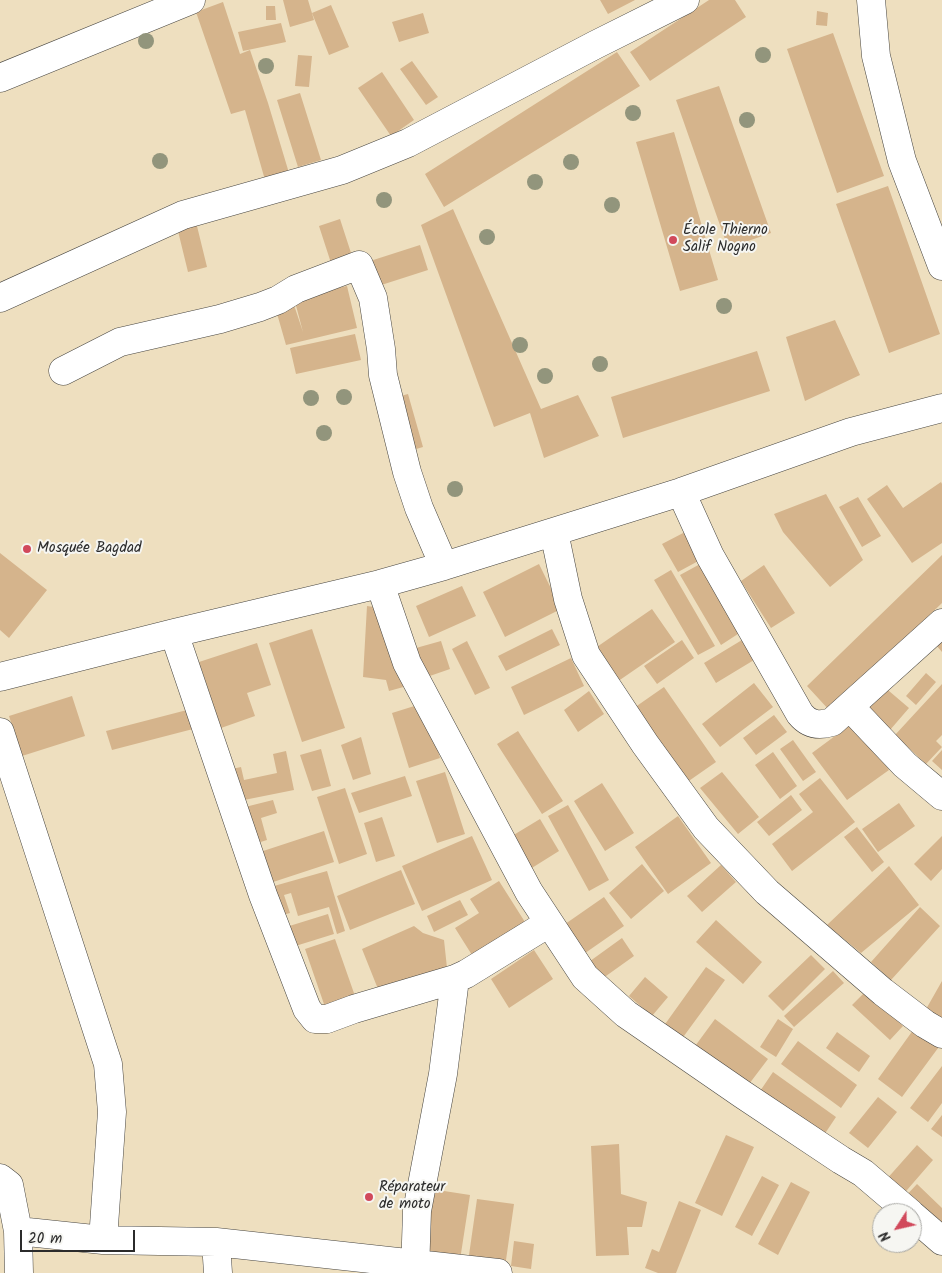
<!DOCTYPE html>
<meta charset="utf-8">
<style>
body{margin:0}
#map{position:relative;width:942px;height:1273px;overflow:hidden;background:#eedfbf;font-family:Kalam,sans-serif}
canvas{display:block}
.north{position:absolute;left:872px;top:1203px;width:50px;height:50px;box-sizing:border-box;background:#f6f6f2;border:1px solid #a5a5a2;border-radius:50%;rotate:235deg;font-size:14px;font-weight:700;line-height:20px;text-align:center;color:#2b2b2b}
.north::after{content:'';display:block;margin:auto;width:18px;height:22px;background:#d1495b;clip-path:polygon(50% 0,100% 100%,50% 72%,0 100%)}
.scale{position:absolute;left:20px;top:1230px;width:115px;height:22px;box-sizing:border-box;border:2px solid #2b2b2b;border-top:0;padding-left:6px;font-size:15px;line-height:18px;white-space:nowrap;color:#2b2b2b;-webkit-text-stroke:4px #f6f6f2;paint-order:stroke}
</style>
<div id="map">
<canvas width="942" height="1273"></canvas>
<div class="north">N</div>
<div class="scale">20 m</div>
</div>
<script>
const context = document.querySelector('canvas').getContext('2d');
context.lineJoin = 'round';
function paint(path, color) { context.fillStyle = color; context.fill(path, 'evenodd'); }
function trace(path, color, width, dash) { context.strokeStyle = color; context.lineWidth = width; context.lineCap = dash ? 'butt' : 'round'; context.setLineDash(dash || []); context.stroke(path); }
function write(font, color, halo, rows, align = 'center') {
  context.font = font + ' Kalam,sans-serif'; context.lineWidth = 4; context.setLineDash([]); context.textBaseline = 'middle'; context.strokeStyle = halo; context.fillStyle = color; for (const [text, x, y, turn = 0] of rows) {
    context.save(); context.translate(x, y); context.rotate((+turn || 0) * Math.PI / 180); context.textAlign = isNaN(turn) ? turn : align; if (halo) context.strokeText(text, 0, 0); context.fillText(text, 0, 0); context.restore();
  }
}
const building = new Path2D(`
 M283,0H308L314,20L290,27Z
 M600,0H635L608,14Z
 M709,0H735L746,17L650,81L630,52Z
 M223,2L240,54L250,50L268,103L289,173L265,180L245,110L231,114L196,12Z
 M331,5L349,47L329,55L312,13Z
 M266,6H275L276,20H266Z
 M817,11L828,13L827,26L816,25Z
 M423,13L429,33L399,42L392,22Z
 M281,23L286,42L243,51L238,32Z
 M833,33L884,176L837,193L787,49Z
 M617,52L640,86L444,207L425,174Z
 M298,55L312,56L309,87L295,86Z
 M412,61L438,97L426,105L400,69Z
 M382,72L414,120L391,136L358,88Z
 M719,86L771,233L728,248L676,100Z
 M300,93L321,160L298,167L277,100Z
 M674,132L718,280L680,291L636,142Z
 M888,186L940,334L889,353L836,204Z
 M453,209L541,409L578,395L599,436L544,458L530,413L494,427L421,225Z
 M340,219L352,256L331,263L319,226Z
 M196,222L207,267L188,272L177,227Z
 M420,245L428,270L372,288L364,263Z
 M347,286L357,328L286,345L276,310L294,305L303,332L294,298Z
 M835,320L860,375L805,401L786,337Z
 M355,334L361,360L296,374L290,348Z
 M757,351L770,391L623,438L611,397Z
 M408,394L423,447L406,452L393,398Z
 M941,482L942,484V543L912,563L867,499L887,485L903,508Z
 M826,494L863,560L830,587L783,532L774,514Z
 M858,497L881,536L862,547L839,507Z
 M687,531L702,559L678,572L662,544Z
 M0,553L47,590L9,638L0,630Z
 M942,555V603L830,711L807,686Z
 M702,563L741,632L721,645L680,575Z
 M539,564L561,609L505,637L483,592Z
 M764,565L795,613L771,628L741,581Z
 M671,570L715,646L698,655L654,580Z
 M462,586L476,616L429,637L416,606Z
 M367,606L381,608L407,686L389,691L386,680L363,677Z
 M652,609L675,642L614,684L591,651Z
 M312,629L345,728L302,742L269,643Z
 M552,629L560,645L506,671L498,656Z
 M942,639V652L936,645Z
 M682,640L694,658L657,684L644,666Z
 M742,640L754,660L716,683L704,663Z
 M441,641L450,669L424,678L416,648Z
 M467,641L490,688L475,695L452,649Z
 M257,643L271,685L247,693L255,716L221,728L199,662Z
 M571,658L584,686L524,715L511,687Z
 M926,673L936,682L916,705L906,696Z
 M754,683L773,707L720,747L702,724Z
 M942,684V735L936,741L942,747L926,764L895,735Z
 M882,685L909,708L890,730L863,707Z
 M664,687L716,762L683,785L631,710Z
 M589,691L604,714L578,732L564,710Z
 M72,696L85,736L22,756L9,716Z
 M424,703L440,758L409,768L392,713Z
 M187,710L193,729L112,750L106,731Z
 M774,715L787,732L756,755L743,738Z
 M854,722L889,770L847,800L812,753Z
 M518,731L563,801L542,814L497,744Z
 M361,737L371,774L353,780L341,745Z
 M793,740L816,772L803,781L780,749Z
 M321,749L331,786L312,791L300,755Z
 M942,750V770L932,761Z
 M286,751L294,790L234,802L227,770L241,767L244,780L277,773L273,754Z
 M773,752L797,786L780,799L755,765Z
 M445,772L465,834L437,843L416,781Z
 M722,772L759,817L738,834L700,788Z
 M405,776L412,796L359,813L351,793Z
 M820,778L855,822L792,871L772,844L813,812L799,794Z
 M602,783L634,833L605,851L574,801Z
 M345,788L367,854L339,864L317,797Z
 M791,795L802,810L769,836L757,822Z
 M273,800L277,813L261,818L267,840L251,845L241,808Z
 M899,803L915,826L878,852L862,829Z
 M568,805L609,880L589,891L548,816Z
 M678,816L711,863L668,894L635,847Z
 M382,817L395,856L376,862L364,823Z
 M540,819L559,851L527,871L507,839Z
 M857,827L884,862L872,872L844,837Z
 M324,831L334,862L264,885L254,854Z
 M472,836L492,880L422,911L402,866Z
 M942,836V869L931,881L914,864Z
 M642,864L664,891L631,919L609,893Z
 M721,865L736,882L702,912L687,896Z
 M889,866L919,905L861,953L827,925Z
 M401,870L415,904L350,930L337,896Z
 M327,871L345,931L337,934L329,907L298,916L291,893L284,895L290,913L275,917L267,888Z
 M499,881L530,930L477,963L455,928L479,913L470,899Z
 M604,897L624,926L578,958L558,929Z
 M460,900L468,915L434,932L427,916Z
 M920,907L940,926L891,980L871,962Z
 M328,914L334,934L289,948L283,928Z
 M716,920L762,962L743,984L696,942Z
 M414,926L423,933L444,940L447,968L380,994L362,949Z
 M622,938L634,956L599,981L586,964Z
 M335,939L355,996L325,1007L305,949Z
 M534,950L553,979L509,1008L491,979Z
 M811,955L825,969L783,1011L768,996Z
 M706,967L725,980L681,1040L663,1027Z
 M833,971L844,983L794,1027L784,1016Z
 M645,977L668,997L652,1016L629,996Z
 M942,981V1021L925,1011Z
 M866,991L903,1026L890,1040L852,1005Z
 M715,1019L768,1059L743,1092L690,1053Z
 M778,1019L793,1029L776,1057L760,1047Z
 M916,1026L941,1044L902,1097L878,1079Z
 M837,1032L870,1056L859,1072L826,1048Z
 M798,1041L857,1085L841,1108L781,1064Z
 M942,1066V1103L928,1122L910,1108Z
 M773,1072L836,1117L820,1141L756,1097Z
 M878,1097L897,1112L868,1148L849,1133Z
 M942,1115V1137L931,1129Z
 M726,1135L754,1147L722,1216L695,1203Z
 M619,1144L621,1194L647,1202L642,1227H627L629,1255L596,1256L591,1146Z
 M917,1145L933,1160L901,1197L885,1181Z
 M762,1176L779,1185L752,1236L735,1227Z
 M791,1182L810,1192L778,1255L758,1244Z
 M917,1184L942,1208V1224L902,1200Z
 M431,1189L470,1195L460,1260L422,1254Z
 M477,1199L514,1204L505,1267L468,1262Z
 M679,1201L701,1210L676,1273H658L645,1268L652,1249L659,1252Z
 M514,1241L534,1244L531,1269L511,1266Z`);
const street = new Path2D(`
 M871,0L876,56L902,161L942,266
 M0,78L191,0
 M0,298L183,215L342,170L408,143L595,45L685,0
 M63,371L120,342L220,319L260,307L278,300L296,289L359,265L373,298L381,349L383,375L407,472L419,508L444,566
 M681,492L710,556L800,714C809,725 819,726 832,722L942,623
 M554,532L568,599L586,655L645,744L706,828L767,892L883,992L925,1024L942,1034
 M380,584L407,663L529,892L585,977L626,1014L742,1094L841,1160L863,1173L910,1213
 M174,633L263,895L307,1009L315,1019H327L354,1009L455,979L466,974L549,923
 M0,677L174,633L380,584L444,566L681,492L851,432L942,408
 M850,707L905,765L942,796
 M0,732L108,1064L112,1112L103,1240L216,1242L498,1273
 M0,1178L9,1185L18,1231
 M912,1215L942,1241
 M216,1242L218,1273
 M19,1273L18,1231L103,1240
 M415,1273L417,1211L443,1074L455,979`);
const trees = [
 [146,41],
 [763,55],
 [266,66],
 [633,113],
 [747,120],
 [160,161],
 [571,162],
 [535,182],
 [384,200],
 [612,205],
 [487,237],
 [724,306],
 [520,345],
 [600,364],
 [545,376],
 [344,397],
 [311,398],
 [324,433],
 [455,489]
];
const markers = [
 [673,240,5,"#d1495b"],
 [27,549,5,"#d1495b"],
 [369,1197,5,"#d1495b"]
];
const poiNames = [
 ["École Thierno",683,231],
 ["Salif Nogno",683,248],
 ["Mosquée Bagdad",37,549],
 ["Réparateur",379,1188],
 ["de moto",379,1205]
];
paint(building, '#d5b48c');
trace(street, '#484641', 29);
trace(street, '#fff', 28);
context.fillStyle = '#92957c';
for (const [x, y] of trees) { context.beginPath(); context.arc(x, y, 8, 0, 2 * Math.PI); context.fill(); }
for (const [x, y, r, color] of markers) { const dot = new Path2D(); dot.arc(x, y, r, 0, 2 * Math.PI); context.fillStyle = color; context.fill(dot); trace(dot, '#f6f6f2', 2); }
write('15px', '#2b2b2b', '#f6f6f2', poiNames, 'left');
</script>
